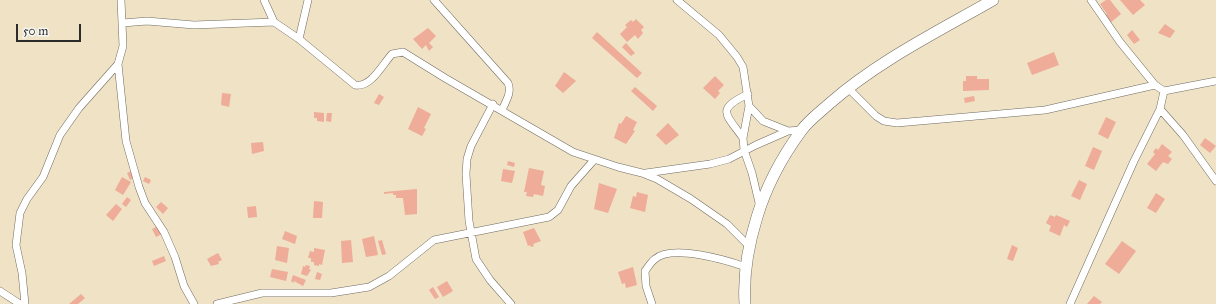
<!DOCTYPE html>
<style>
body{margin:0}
#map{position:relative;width:1216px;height:304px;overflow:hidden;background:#efe2c5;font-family:"IM FELL Great Primer",serif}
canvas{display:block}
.scale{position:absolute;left:16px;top:24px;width:65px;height:18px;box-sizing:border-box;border:2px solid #2b2b2b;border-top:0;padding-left:5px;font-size:12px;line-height:14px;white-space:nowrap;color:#2b2b2b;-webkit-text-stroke:3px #f6f6f2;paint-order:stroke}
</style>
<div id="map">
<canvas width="1216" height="304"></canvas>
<div class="scale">50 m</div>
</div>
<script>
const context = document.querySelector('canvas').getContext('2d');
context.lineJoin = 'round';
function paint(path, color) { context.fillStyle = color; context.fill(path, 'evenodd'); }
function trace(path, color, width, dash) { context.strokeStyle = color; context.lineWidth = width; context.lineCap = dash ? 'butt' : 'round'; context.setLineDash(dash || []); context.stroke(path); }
const building = new Path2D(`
 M1106,0H1110L1121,14L1110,23L1105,16L1107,14L1100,4Z
 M1120,0H1140L1145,5L1133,15Z
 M636,19L644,27L641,30L643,33L638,39L635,35L627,42L620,34L627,27L625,25L631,20L633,22Z
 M1165,24L1175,31L1170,38L1158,33Z
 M428,28L436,36L429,43L433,47L429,51L426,45L422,49L413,39Z
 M1132,30L1140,40L1134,44L1127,35Z
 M597,32L642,73L637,78L592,38Z
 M626,43L635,53L631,56L622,47Z
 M1054,52L1059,65L1032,75L1027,63Z
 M564,72L576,81L563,93L555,86Z
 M715,76L724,85L718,91L720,93L715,99L703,88Z
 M966,76H977V79H989V90L963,91V81H966Z
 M635,87L657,106L653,111L631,91Z
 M222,93L231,94L229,107L221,105Z
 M379,94L384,97L379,105L374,103Z
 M974,96L975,101L965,103L964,98Z
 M418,107L431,114L424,128L426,129L422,136L408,129Z
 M314,112L324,113V122L317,121V118H314Z
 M327,113H332L331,122L326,121Z
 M626,116L637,122L633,130L635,131L626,144L614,138L619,123L621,124Z
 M1106,117L1116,122L1108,139L1098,134Z
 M668,123L679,135L666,145L656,135Z
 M1205,138L1216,146L1210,153L1200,145Z
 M263,142L264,151L252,154L251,143Z
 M1162,144L1172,152L1168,156L1172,159L1168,164L1163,162L1156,171L1147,164L1155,154L1153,152L1156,148L1158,150Z
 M1093,147L1102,151L1094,170L1085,166Z
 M508,161L515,163L514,167L507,165Z
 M529,168L544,171L541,185L545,186L543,196L534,194L533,197L526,196L527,192H524Z
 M503,169L515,171L512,183L501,181Z
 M131,171L135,177L130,180L127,173Z
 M122,177L131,182L123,195L115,190Z
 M145,177L151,180L149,184L143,181Z
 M1079,180L1087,184L1080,200L1071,196Z
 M599,183L617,189L608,213L594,209Z
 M417,189V214L405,215L403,198H396V195H393V193L384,194V192Z
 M637,192L648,195L645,212L630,208L633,196L636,197Z
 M1156,193L1165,199L1156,213L1147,208Z
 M127,197L131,200L126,207L122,204Z
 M314,201L323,202L322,218H313Z
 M161,202L168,208L163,214L156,207Z
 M116,204L122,209L113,221L106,215Z
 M256,206L257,217L248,218L247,207Z
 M1050,215L1055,217L1056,215L1070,221L1067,227L1064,225L1060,236L1049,231L1051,226L1046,223Z
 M158,226L162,234L156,237L152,229Z
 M534,228L541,241L533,244L534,246L531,247L530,245L528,246L523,232Z
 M285,231L297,236L295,244L282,239Z
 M374,236L378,255L366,257L362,239Z
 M351,240L353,262L342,263L341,241Z
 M382,240L386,254L382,255L378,241Z
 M1122,241L1136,251L1119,274L1105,264Z
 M1012,245L1018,248L1013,261L1007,259Z
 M277,246L289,248L287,263L275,260Z
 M314,248L325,250L322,265L319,264V266L314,265V262H311V258H308L310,251L314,252Z
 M218,253L222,260L218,262L219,264L211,266L207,259Z
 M164,256L166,261L154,266L152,261Z
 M306,265L310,266L309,269L311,270L307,276L301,274L303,266L305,267Z
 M633,267L637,285L626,288L625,283L622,284L618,272Z
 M272,269L288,272L286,281L270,277Z
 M317,272L322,274L320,280L315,279Z
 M293,275L306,280L303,286L294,281V283L291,281Z
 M447,281L453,291L443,297L437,287Z
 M433,287L439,297L435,299L429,290Z
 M81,294L85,298L78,304H69Z
 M1094,296L1102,302L1100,304H1087Z`);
const minor = new Path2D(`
 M264,0L274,22
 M434,0L508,83C512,92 506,101 502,110
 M677,0L719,35L737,57L743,67L749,106L743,138L744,150L752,173L760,207
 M1091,0L1120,42L1155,85
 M123,23L147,21L194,25L274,22L299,39L355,85C371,88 382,65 392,54L403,52L445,78L573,152L618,167L642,173L657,179L691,199L727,224L748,245
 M299,39L308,0
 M118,64L126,141L139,187L145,203L164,232L175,257L184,286L194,304
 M848,88L876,116L884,121L897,123L1045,110L1155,85L1164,91L1216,81
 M493,104L471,146L467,159L466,174L469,221L476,259L490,280L511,304
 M749,106L763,121L788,131
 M1160,109L1183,135L1216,181
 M743,138C726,114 715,110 748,94
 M646,173L710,164L729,159L756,145L788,131L801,130
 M0,291L20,304
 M25,304L22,273L16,245L20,213L27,199L43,177L60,135L79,108L118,64L123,46L121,0
 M217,304L262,293H331L369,287L389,276L434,240L549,217L558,210L571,186L594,160
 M652,304L646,286L645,271C648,267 651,262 655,259C672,244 726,260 746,267
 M1070,304L1134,161L1160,109L1164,91`);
const primary = new Path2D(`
 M745,304C743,274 748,246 757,217C766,187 782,157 801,131C808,121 820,112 829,104C878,61 937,32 993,0`);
paint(building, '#eeac99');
trace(minor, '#706b61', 8);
trace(primary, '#706b61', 12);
trace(minor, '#fff', 7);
trace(primary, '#fff', 11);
</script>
